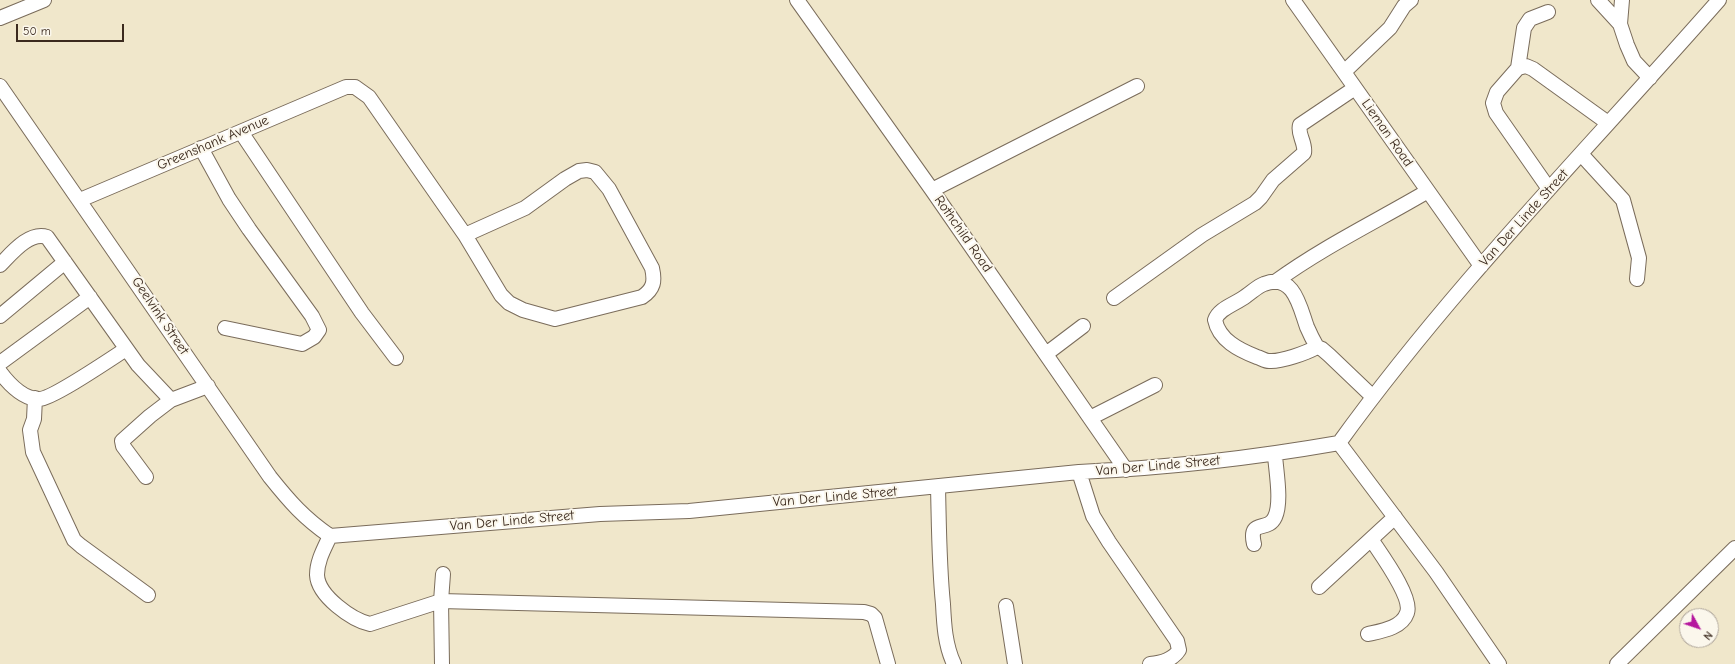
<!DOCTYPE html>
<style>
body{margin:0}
#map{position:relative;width:1735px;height:664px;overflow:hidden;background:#f0e7cb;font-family:"Comic Neue",sans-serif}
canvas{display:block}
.north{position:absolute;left:1679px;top:608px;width:40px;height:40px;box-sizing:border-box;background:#fbf7ec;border:1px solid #aea59a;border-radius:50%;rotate:130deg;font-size:11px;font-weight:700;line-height:16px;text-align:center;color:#3b2a1e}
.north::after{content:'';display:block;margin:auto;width:14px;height:18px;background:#b5179e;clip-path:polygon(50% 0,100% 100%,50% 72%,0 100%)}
.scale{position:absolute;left:16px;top:24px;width:108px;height:18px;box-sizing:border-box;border:2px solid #3b2a1e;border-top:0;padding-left:5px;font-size:12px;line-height:14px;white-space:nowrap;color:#3b2a1e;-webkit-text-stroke:3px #fbf7ec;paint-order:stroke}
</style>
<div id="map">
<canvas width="1735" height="664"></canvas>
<div class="north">N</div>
<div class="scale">50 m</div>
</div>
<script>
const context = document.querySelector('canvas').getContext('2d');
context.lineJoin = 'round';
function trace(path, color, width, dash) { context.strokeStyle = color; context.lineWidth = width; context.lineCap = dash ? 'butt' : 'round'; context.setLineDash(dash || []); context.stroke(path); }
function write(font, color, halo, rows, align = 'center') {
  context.font = font + ' "Comic Neue",sans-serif'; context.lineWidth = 4; context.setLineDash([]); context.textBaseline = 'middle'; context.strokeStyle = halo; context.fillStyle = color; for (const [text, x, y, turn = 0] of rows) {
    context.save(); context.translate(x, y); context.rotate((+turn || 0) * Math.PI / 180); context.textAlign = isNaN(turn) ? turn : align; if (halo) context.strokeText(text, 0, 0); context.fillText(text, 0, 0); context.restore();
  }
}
const minor = new Path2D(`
 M797,0L932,190L1126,470
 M1293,0L1481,266
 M1598,0L1620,24
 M1622,0L1620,24L1627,45L1634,61L1650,78
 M0,18L44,0
 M1518,68L1524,28L1530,19L1548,12
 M1344,72L1390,28L1404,6L1411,0
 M0,86L270,477C290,502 304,518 330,536
 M241,132L362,313L396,358
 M201,148L229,199L249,229L312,316L319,330L314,337L302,344L225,328
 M1581,154L1623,200L1639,258L1637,279
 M1549,189L1496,113L1493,103L1497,92L1518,68L1526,66L1533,69L1608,123
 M932,190L1137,86
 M80,200L346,87H355L369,97L465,235L501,295L509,303L523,310L555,319L642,297C654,289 655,281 652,268L609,189L595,172L587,170L579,171L565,179L525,208L465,235
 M0,265C11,254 29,231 47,237L138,365L171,400L208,386
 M1275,282C1323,247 1377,221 1428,191
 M1114,298L1202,235L1255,203L1261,197L1273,180L1304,153C1306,143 1297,134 1300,125L1355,88
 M0,316L65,262
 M1317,347C1306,353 1281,362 1269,361C1265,361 1261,358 1257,357C1239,350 1219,340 1215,320C1219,308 1236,304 1246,296C1252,292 1258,286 1264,284C1294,272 1300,308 1307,327C1310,334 1313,340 1317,347L1322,349L1329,355L1373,397
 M1046,354L1083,326
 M0,363L90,297
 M0,372C9,384 23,399 39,399C52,399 112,358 126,349
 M35,398L34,419L30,430L33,452L74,540L81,546L148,595
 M1090,418L1155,385
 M1339,443C1453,285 1591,146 1719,0
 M1079,472L1093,516L1109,542L1177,641L1179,650C1173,660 1160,663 1150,664
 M146,477L123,446L122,441L150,416L171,400
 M938,487C939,526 939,565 943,604C944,624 945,645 954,664
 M330,536L600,514L689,511L1079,472C1166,468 1253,458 1339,443L1436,572L1499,664
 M330,536C324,549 317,561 317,575C318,596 352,620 370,624L441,601L864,612L871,614L875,618L888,664
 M1254,544C1248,518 1268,533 1275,517C1282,502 1276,471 1275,455
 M1319,587L1395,517
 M1006,606L1015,664
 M1368,634C1381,631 1402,628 1407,613C1413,597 1380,553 1371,539
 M442,664L441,601L443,574
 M1617,664L1735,548`);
const streetNames = [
 ["Lieman Road",1387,133,55],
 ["Greenshank Avenue",213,143,-23],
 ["Van Der Linde Street",1524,218,-48],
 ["Rothchild Road",963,234,55],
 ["Geelvink Street",160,316,56],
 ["Van Der Linde Street",1158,466,-5],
 ["Van Der Linde Street",835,497,-5],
 ["Van Der Linde Street",512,521,-5]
];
trace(minor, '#7a6c5b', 16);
trace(minor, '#fff', 14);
write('14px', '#3b2a1e', '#fbf7ec', streetNames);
</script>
